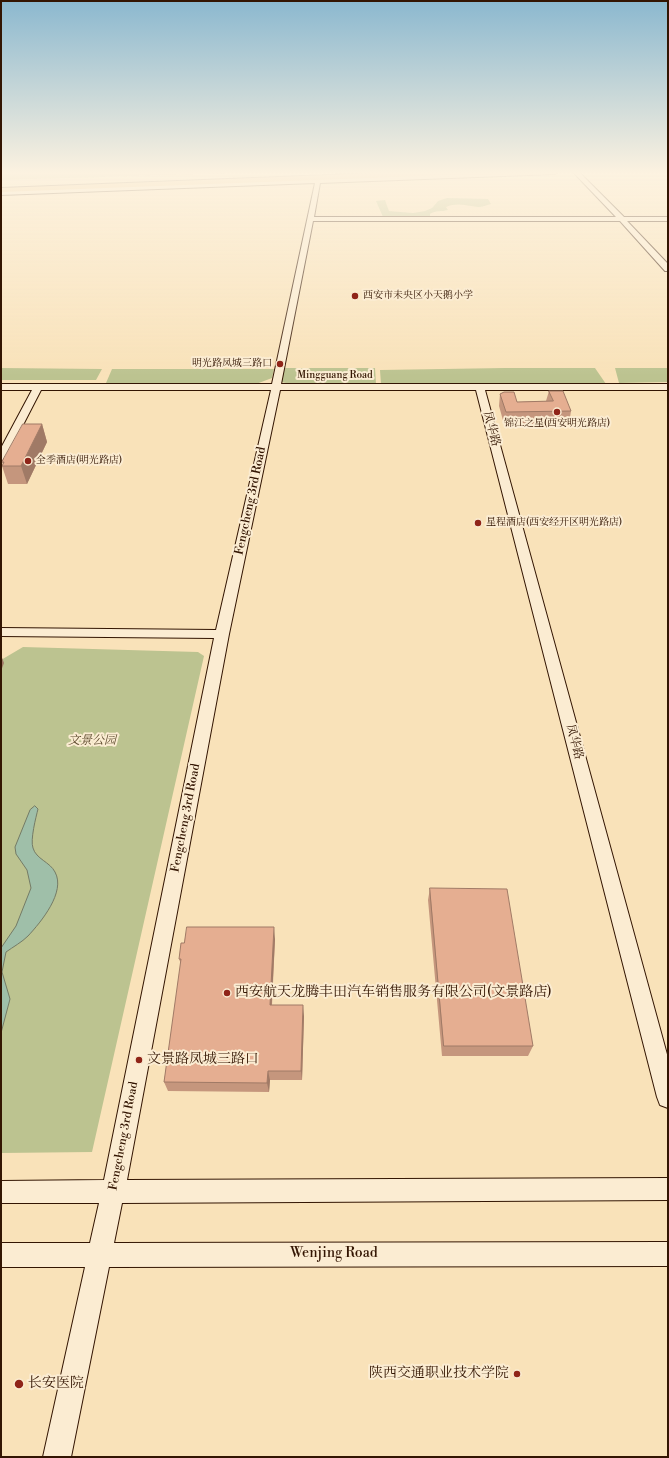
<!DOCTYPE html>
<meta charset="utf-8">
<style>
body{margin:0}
#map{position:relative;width:669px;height:1458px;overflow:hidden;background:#f9e2b9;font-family:"Libre Bodoni",serif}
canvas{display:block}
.frame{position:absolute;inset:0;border:2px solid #331502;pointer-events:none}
</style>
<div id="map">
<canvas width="669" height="1458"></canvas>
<div class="frame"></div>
</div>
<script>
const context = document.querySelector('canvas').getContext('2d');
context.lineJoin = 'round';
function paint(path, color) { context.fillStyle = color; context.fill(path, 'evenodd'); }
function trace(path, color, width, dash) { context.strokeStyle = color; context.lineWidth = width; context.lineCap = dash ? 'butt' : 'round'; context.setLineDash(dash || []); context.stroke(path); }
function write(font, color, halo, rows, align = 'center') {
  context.font = font + ' "Libre Bodoni","Noto Serif SC",serif'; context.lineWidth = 4; context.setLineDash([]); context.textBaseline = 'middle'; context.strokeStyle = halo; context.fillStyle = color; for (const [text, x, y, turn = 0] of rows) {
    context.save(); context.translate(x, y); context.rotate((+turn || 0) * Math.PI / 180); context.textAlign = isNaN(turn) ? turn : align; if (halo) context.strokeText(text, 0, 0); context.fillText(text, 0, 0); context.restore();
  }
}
const green = new Path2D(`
 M1,172H267L1,180Z
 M447,198L488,199L491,204C486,205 483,207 478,207C466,206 458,202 446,207L448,210C441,212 436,210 430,214V217H383L376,201L385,200L389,211L413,213L425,211L432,208L438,201Z
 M1,368L102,369L96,380H1Z
 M282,368H375L376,384L286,383L281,382Z
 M504,368H595L606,384H381L380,370Z
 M615,368H668V382L619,383Z
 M112,369H274L272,378L256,384L106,383Z
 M23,647L198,652L204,656L92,1152L1,1153V660Z`);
const water = new Path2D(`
 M35,806L38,809C36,817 30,840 33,848C36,859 50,862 55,872C66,892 41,922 28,936C22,942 13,947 6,952L2,972L10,999L1,1033V948L16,926L31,888L27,870L16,854L15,847L30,810Z`);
const secondary = new Path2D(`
 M509,172H558L555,174L320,183L314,217H616L573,172H579L624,217H668V221H627L668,264V271H665L620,221H313L281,384H668V390H485L668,1058V1108L660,1105L657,1097L476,390H280L229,634L127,1180L668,1178V1200L122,1203L114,1243L668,1242V1266L109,1267L71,1457H43L85,1267H1V1243H90L99,1203H1V1181L104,1180L214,638L1,636V628L216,630L271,390H41L6,458L1,461V448L32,390H1V384H272L315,183L1,195V191Z`);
const highway = new Path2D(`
 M404,172H517L513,174L446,175L1,192V188Z`);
const wall = new Path2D(`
 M549,391L571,411L569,424H504L499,406L500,394L517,402L546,401Z
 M42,424L47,442L27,484H8L2,466L3,464L2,462Z
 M430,888L533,1046L528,1056H442L428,900Z
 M275,939L272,1005L304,1016L302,1080H270L269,1092L168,1091L164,1082L181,964L179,959Z`);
const shadedWall = new Path2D(`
 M42,424L47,442L27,484L21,466Z
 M1,655L4,663L1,671Z
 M274,927L275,939L271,1016L270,1005Z
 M303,1005L304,1016L302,1080L301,1071Z
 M268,1071L270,1080L269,1092L267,1083Z`);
const building = new Path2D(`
 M549,391H563L571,411L506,412L500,394L504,392H514L517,402L553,401Z
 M23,424H42L21,466H2L4,462H2Z
 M430,888L507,889L533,1046H444Z
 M187,927H274L270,1005H303L301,1071H268L267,1083L164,1082L181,959H179L181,943H184Z`);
const markers = [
 [355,296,4,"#8f2418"],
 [280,364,4,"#8f2418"],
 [557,412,4,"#8f2418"],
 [28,461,4,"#8f2418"],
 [478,523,4,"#8f2418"],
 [227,993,4,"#8f2418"],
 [139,1060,4,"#8f2418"],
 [517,1374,4,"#8f2418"],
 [19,1384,5,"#8f2418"]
];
const farPoinames = [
 ["西安市未央区小天鹅小学",363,296],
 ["明光路凤城三路口",272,364,"right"],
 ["锦江之星(西安明光路店)",557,424,"center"],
 ["全季酒店(明光路店)",36,461],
 ["星程酒店(西安经开区明光路店)",486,523]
];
const farStreetnames = [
 ["Mingguang Road",335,376]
];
const streetNames = [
 ["凤华路",491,429,75],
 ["Fengcheng 3rd Road",251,501,-78],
 ["凤华路",574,742,75],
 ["Fengcheng 3rd Road",186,818,-79],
 ["Fengcheng 3rd Road",124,1136,-79]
];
const parkNames = [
 ["文景公园",92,741]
];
const nearPoinames = [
 ["西安航天龙腾丰田汽车销售服务有限公司(文景路店)",235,993],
 ["文景路凤城三路口",147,1060],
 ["陕西交通职业技术学院",509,1374,"right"],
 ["长安医院",28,1384]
];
const nearStreetnames = [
 ["Wenjing Road",334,1254]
];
paint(green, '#bcc390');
paint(water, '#9fbfa9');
trace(water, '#747b66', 1);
trace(secondary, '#331502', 2);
trace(highway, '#331502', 2);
paint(secondary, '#fbecd2');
paint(highway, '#ecc17c');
paint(wall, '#c5967d');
paint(shadedWall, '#a07a66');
paint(building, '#e5ae91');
trace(building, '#a07a66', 1);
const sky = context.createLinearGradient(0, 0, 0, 376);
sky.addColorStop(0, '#8bb8cf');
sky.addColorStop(0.46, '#fcf2e0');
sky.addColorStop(1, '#fcf2e000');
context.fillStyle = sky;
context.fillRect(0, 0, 669, 376);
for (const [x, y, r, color] of markers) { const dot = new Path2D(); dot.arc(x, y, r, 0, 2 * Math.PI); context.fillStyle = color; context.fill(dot); trace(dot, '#fbecd2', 1.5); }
write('10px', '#331502', '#fbecd2', farPoinames, 'left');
write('10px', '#331502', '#fbecd2', farStreetnames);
write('12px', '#331502', '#fbecd2', streetNames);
write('italic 12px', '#5c492d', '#fbecd2', parkNames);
write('14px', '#331502', '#fbecd2', nearPoinames, 'left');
write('14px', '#331502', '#fbecd2', nearStreetnames);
</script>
